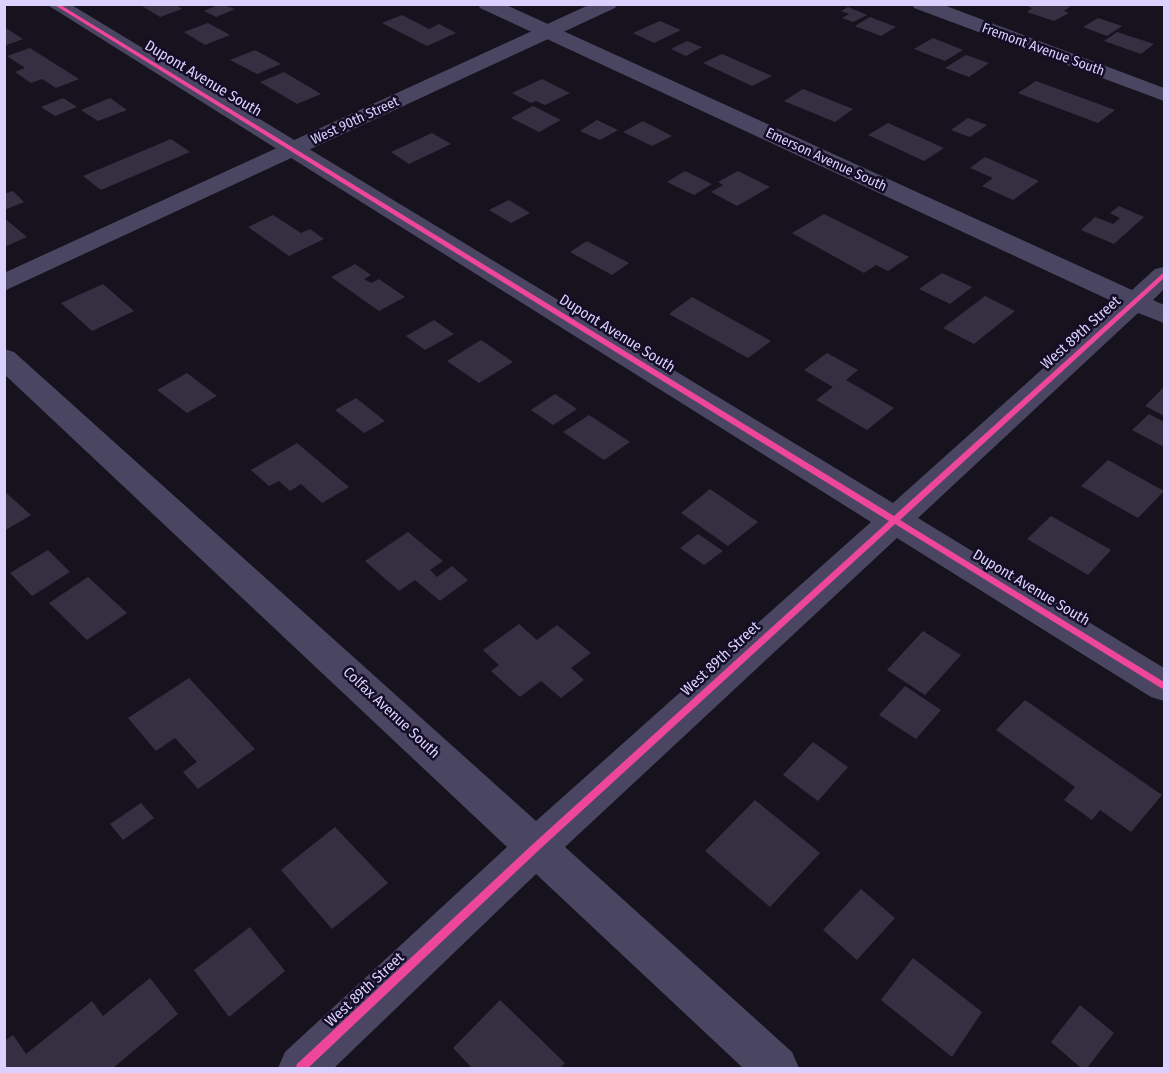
<!DOCTYPE html>
<style>
body{margin:0}
#map{position:relative;width:1169px;height:1073px;overflow:hidden;background:#16131f;font-family:"Fira Sans Condensed",sans-serif}
canvas{display:block}
.frame{position:absolute;inset:0;border:6px solid #dbd1ff;pointer-events:none}
</style>
<div id="map">
<canvas width="1169" height="1073"></canvas>
<div class="frame"></div>
</div>
<script>
const context = document.querySelector('canvas').getContext('2d');
context.lineJoin = 'round';
function paint(path, color) { context.fillStyle = color; context.fill(path, 'evenodd'); }
function write(font, color, halo, rows, align = 'center') {
  context.font = font + ' "Fira Sans Condensed",sans-serif'; context.lineWidth = 5; context.setLineDash([]); context.textBaseline = 'middle'; context.strokeStyle = halo; context.fillStyle = color; for (const [text, x, y, turn = 0] of rows) {
    context.save(); context.translate(x, y); context.rotate((+turn || 0) * Math.PI / 180); context.textAlign = isNaN(turn) ? turn : align; if (halo) context.strokeText(text, 0, 0); context.fillText(text, 0, 0); context.restore();
  }
}
const building = new Path2D(`
 M139,4H175L182,9L160,17Z
 M220,4L235,9L216,17L204,11Z
 M1022,4H1074L1064,11L1069,13L1054,21L1027,12L1032,8Z
 M848,7L867,15L853,22L842,18L849,14L841,11Z
 M402,15L429,29L439,24L456,33L427,46L382,23Z
 M870,17L896,27L881,36L855,26Z
 M1098,18L1122,26L1107,36L1083,27Z
 M660,21L681,30L654,43L633,33Z
 M208,23L230,35L205,45L184,32Z
 M4,27L23,39L4,46Z
 M1117,32L1154,44L1141,54L1104,41Z
 M933,38L963,50L945,61L914,49Z
 M687,41L702,47L686,56L671,49Z
 M30,48L79,79L56,88L42,79L31,83L15,72L25,68L7,56Z
 M255,50L281,64L257,74L230,60Z
 M722,54L772,76L752,86L703,63Z
 M966,55L989,63L969,77L945,68Z
 M284,72L321,94L297,104L260,82Z
 M542,79L570,93L545,105L536,101L531,103L512,93Z
 M1036,81L1115,110L1098,123L1018,93Z
 M803,89L853,109L835,122L784,101Z
 M63,98L77,107L55,116L41,107Z
 M110,98L127,110L98,121L81,110Z
 M533,106L561,120L539,132L511,118Z
 M968,118L987,125L970,137L951,130Z
 M597,120L618,130L600,140L580,131Z
 M643,121L672,136L652,146L623,132Z
 M888,123L944,148L924,161L868,135Z
 M432,133L451,144L409,164L391,152Z
 M171,139L190,152L101,190L83,176Z
 M985,157L1039,181L1013,200L982,186L993,178L970,168Z
 M685,171L712,184L694,195L667,182Z
 M738,171L770,187L737,206L711,192L723,185L718,182Z
 M13,191L24,202L4,210V194Z
 M509,200L530,213L511,223L489,210Z
 M1119,206L1144,217L1114,244L1081,230L1095,217L1113,224L1120,218L1110,213Z
 M824,214L854,229L909,257L888,271L876,265L864,273L792,233Z
 M273,215L301,233L310,229L324,239L289,256L248,227Z
 M4,218L27,237L4,247Z
 M587,241L629,263L612,275L570,252Z
 M355,264L371,275L364,279L371,283L379,279L405,297L379,311L331,277Z
 M942,273L972,287L950,304L919,289Z
 M103,284L134,311L92,331L61,303Z
 M985,296L1015,311L974,344L943,328Z
 M692,297L771,341L748,358L669,314Z
 M434,320L454,334L425,350L406,336Z
 M481,340L513,362L479,383L447,361Z
 M827,353L858,370L846,380L894,408L867,430L816,400L833,387L804,370Z
 M187,373L217,396L187,413L157,390Z
 M1164,387V416L1145,406Z
 M555,394L577,409L553,425L531,410Z
 M356,398L385,421L364,433L335,410Z
 M1149,414L1164,422V444L1162,446L1132,430Z
 M589,415L630,442L604,460L563,432Z
 M297,443L349,487L322,503L301,484L290,491L279,481L269,486L251,470Z
 M1108,460L1164,491L1138,518L1081,486Z
 M710,489L758,522L728,546L681,513Z
 M4,491L31,515L4,531Z
 M1051,516L1111,550L1088,575L1027,539Z
 M408,532L443,561L430,570L437,577L452,566L468,580L440,601L415,580L399,591L365,561Z
 M698,534L723,551L704,565L680,548Z
 M48,550L70,572L32,596L10,573Z
 M88,577L127,613L87,640L49,603Z
 M519,624L537,640L557,625L591,653L571,668L584,680L561,698L541,681L520,697L491,671L499,665L483,650Z
 M923,631L961,655L925,695L887,670Z
 M189,678L255,749L198,789L183,772L197,762L175,738L156,751L128,718Z
 M905,686L941,710L916,739L879,715Z
 M1025,700L1162,795L1131,832L1100,810L1092,820L1064,800L1075,787L996,730Z
 M813,742L848,767L818,801L783,775Z
 M755,800L820,853L770,907L705,851Z
 M141,803L154,818L123,840L110,824Z
 M335,827L388,883L332,929L281,870Z
 M861,889L895,918L857,960L823,930Z
 M250,927L285,971L229,1017L194,970Z
 M913,958L982,1012L952,1057L881,1000Z
 M150,978L178,1014L113,1068H4V1041L13,1035L26,1054L92,1001L103,1016Z
 M500,1000L565,1063L560,1068H472L453,1048Z
 M1080,1005L1114,1033L1087,1068H1081L1051,1042Z`);
const minor = new Path2D(`
 M46,4H70L893,503L1116,303L480,8L478,4H504L1132,290L1155,269L1164,267V289L1153,300L1164,305V323L1138,313L918,518L1164,668V701L1151,697L897,538L565,847L792,1052L799,1068H743L536,874L334,1068H278L285,1052L507,847L4,374V349L14,352L536,821L871,522Z
 M912,4H941L1164,88V101L914,8Z`);
const tertiary = new Path2D(`
 M591,4H617L615,8L4,291V273Z`);
const cycleway = new Path2D(`
 M53,4H59L894,516L1162,274L1164,273V278L900,520L1164,682V689L1161,688L895,524L539,850L308,1068H296L297,1064L533,844L889,521Z`);
const farStreetnames = [
 ["Fremont Avenue South",1043,50,20],
 ["West 90th Street",355,121,-25],
 ["Emerson Avenue South",826,160,25]
];
const streetNames = [
 ["Dupont Avenue South",203,79,31],
 ["West 89th Street",1081,333,-42],
 ["Dupont Avenue South",617,334,32],
 ["Dupont Avenue South",1031,588,31],
 ["West 89th Street",721,659,-43],
 ["Colfax Avenue South",391,713,43],
 ["West 89th Street",365,990,-43]
];
paint(building, '#343042');
paint(minor, '#4a4661');
paint(tertiary, '#4a4661');
paint(cycleway, '#ed469a');
write('14px', '#dbd1ff', '#130d25', farStreetnames);
write('15px', '#dbd1ff', '#130d25', streetNames);
</script>
